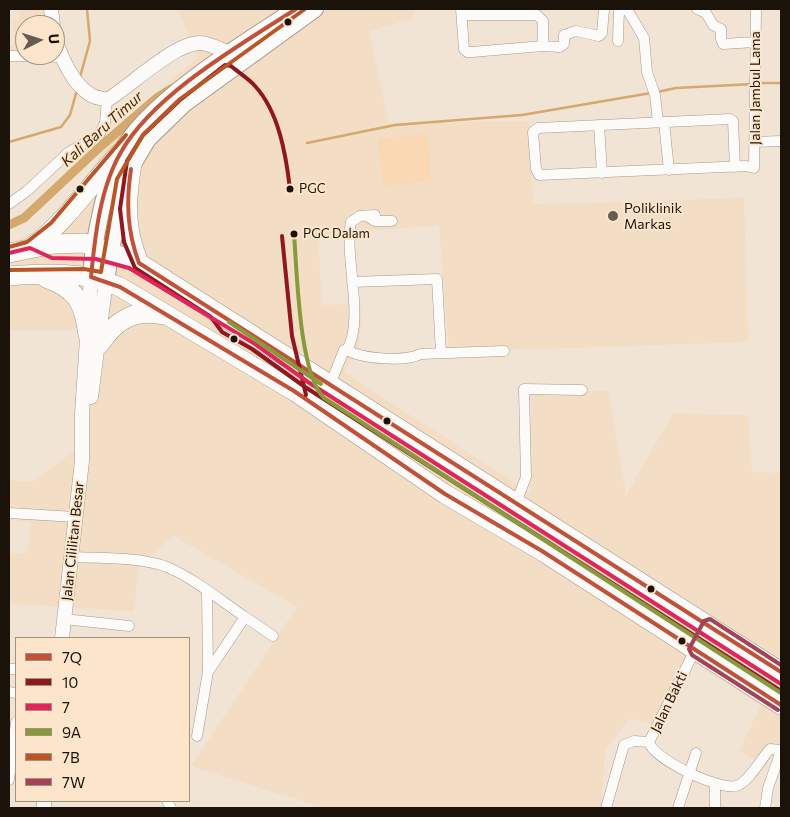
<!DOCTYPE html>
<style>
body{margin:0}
#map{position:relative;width:790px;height:817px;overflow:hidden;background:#f1e4d5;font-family:Commissioner,sans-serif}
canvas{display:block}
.frame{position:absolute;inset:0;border:10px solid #1b1309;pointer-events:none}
.legend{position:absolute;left:15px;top:637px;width:175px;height:165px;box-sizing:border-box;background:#fce5ca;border:1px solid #a2917d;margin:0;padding:6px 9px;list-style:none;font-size:15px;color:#1b1309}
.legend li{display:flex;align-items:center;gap:10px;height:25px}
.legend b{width:25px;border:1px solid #a2917d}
.north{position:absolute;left:15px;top:15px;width:50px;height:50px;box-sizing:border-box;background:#fce5ca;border:1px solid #a2917d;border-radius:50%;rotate:85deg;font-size:14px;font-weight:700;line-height:20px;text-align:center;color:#1b1309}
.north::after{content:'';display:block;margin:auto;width:18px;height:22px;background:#665c50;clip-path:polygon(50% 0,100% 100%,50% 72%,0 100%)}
</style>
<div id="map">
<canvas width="790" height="817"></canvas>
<div class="frame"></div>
<ul class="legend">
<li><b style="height:6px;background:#c1523a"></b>7Q</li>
<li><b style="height:6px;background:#8e181e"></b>10</li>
<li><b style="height:6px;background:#e1245a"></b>7</li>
<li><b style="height:6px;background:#879b3c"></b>9A</li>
<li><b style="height:6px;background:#ba5527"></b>7B</li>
<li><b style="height:6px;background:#a64258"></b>7W</li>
</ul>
<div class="north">U</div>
</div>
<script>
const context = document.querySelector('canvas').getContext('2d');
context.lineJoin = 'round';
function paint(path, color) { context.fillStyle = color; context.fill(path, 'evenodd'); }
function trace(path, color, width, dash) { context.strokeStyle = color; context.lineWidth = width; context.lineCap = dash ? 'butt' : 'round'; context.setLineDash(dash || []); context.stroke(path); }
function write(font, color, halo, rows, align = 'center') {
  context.font = font + ' Commissioner,sans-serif'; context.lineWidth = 4; context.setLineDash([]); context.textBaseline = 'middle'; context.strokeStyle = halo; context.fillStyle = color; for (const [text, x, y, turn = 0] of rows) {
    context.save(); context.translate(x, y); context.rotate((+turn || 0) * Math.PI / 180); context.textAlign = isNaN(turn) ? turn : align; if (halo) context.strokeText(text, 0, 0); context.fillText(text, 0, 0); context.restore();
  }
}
const built = new Path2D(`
 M20,9H47L49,25H25V55L9,60V45H14L13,20L19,21Z
 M178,9H415L412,18L369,32L389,123L529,121L533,204L744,198L748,342L449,352L439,225L318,235L322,305L362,304L359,348L344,372L530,493L531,392L608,391L626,495L673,414L748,415L752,472L781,473V738L765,765L739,751L761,705L689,660L655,727L645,721L629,719L605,751L601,808H324L191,766L297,607L174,536L139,565L134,611L9,604L10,553H27L31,523L9,520V480L32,482L77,449L83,330H9V244L56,223L120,126L197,58Z`);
const green = new Path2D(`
 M427,134L431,181L383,186L378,139Z`);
const stream = new Path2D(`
 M80,77L90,41L87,9
 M759,83H781
 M657,92L676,88L753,84
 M9,142L61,127L70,115L77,90
 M307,143L395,125L522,115L651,93`);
const canal = new Path2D(`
 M9,225L24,218L101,146L158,97L171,89`);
const street = new Path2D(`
 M461,9L464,49L467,52H472L543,46L560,47L564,44V35L576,31L599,36L602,33L604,9
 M622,9L628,11L644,38L647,72L655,95L658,122
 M697,9L706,13L713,25L721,29V39L723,44L755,42
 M462,15H537L543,21V46
 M618,41L619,9
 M9,56L63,57
 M664,122L669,170
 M599,125L602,173
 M754,142L781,141
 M735,167L733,121L730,119L538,128L533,132L536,169L539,175L746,166L754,168L756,9
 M9,204L27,191L69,152L99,135L105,123L107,100
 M367,216L375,221H392
 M352,282L437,279L441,353
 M347,350C362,359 405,362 421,354L504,351
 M330,385L344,350H347C365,319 344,258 351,222L360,216L375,215
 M516,503L526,477L524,389L582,390
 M9,513L75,517
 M71,557C99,558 141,557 167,567C195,579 220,600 245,617L208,672L197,736
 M207,592L208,672
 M245,617L273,636
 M64,619L129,626
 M9,669H16
 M9,692L16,693
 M649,742C653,759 718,790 736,786C748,783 762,758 770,749L781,750
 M649,742L695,650
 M9,780L16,722
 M167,801L171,808
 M606,808L624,745L634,741L649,742
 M678,808L696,753
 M715,808V784
 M765,808L768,788L781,751`);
const secondary = new Path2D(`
 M51,9L53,25
 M55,38C61,57 73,85 91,95C95,98 102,98 107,100C131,86 174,43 200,43C209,43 221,50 230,53
 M91,397L106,280
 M62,638L82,461V414L91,277
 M44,808V801`);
const primary = new Path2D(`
 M91,277C93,243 105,182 121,152C151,99 244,43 296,9
 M106,280L123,181L148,139L184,104L315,9`);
const highway = new Path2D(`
 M132,164C126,201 124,227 139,263
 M33,246C68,220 91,183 121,152
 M9,253L54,244L84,243L139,263L781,672
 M9,276C46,273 85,271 120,287L294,391L445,494L542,551L781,705
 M46,278C77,289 84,303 88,335
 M99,345C115,321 134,308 164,315`);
const bus1 = new Path2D(`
 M296,9C240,45 154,94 121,152C100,188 95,236 91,277L120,287L294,391L445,494L542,551L781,705
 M131,169C126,202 127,231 139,263L781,672`);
const bus2 = new Path2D(`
 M290,189C286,155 279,112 255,86C248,78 239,73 231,66L225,65L180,100L143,135L127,161L120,209L124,242L135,268L211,317L222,332L252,349L305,387L778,689
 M282,236L292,336L306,395`);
const bus3 = new Path2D(`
 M9,253L30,248L52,258L96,259L129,268L255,344L308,382L781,684`);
const bus4 = new Path2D(`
 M294,234C297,271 299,374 324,398L781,693
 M229,322L321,384`);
const bus5 = new Path2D(`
 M9,247L27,242L51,223L126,135
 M9,270L84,269L101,272L117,179L143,135L180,99L305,9`);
const bus6 = new Path2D(`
 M778,710L692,655L689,649L704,621L710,619L781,665`);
const markers = [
 [288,22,4.5,"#1b1309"],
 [80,189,4.5,"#1b1309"],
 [290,189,4.5,"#1b1309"],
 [613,216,6,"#665c50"],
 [294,234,4.5,"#1b1309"],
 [234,339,4.5,"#1b1309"],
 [387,421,4.5,"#1b1309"],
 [651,589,4.5,"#1b1309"],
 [682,641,4.5,"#1b1309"]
];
const busNames = [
 ["PGC",299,189],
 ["PGC Dalam",303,234]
];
const streetNames = [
 ["Jalan Jambul Lama",755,88,-90],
 ["Jalan Cililitan Besar",73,541,-84],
 ["Jalan Bakti",669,702,-64]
];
const poiNames = [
 ["Poliklinik",624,208],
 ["Markas",624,224]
];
const waterNames = [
 ["Kali Baru Timur",102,129,-42]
];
paint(built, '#f3ddc4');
paint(green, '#f9d8b3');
trace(stream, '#d5a86d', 2.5);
trace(canal, '#d5a86d', 9);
trace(street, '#a3998e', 11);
trace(secondary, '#a3998e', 15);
trace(primary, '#a3998e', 18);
trace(highway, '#a3998e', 20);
trace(street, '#fdfbf9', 10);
trace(secondary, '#fdfbf9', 14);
trace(primary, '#fdfbf9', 16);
trace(highway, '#fdfbf9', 19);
trace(bus1, '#c1523a', 4);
trace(bus2, '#8e181e', 4);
trace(bus3, '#e1245a', 4);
trace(bus4, '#879b3c', 4);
trace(bus5, '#ba5527', 4);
trace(bus6, '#a64258', 4);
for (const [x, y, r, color] of markers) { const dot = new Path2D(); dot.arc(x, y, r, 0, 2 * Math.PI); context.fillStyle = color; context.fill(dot); trace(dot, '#fce5ca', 2); }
write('13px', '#1b1309', '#fce5ca', busNames, 'left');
write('14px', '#1b1309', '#fce5ca', streetNames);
write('14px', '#1b1309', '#fce5ca', poiNames, 'left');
write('italic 15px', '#422907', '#fce5ca', waterNames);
</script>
